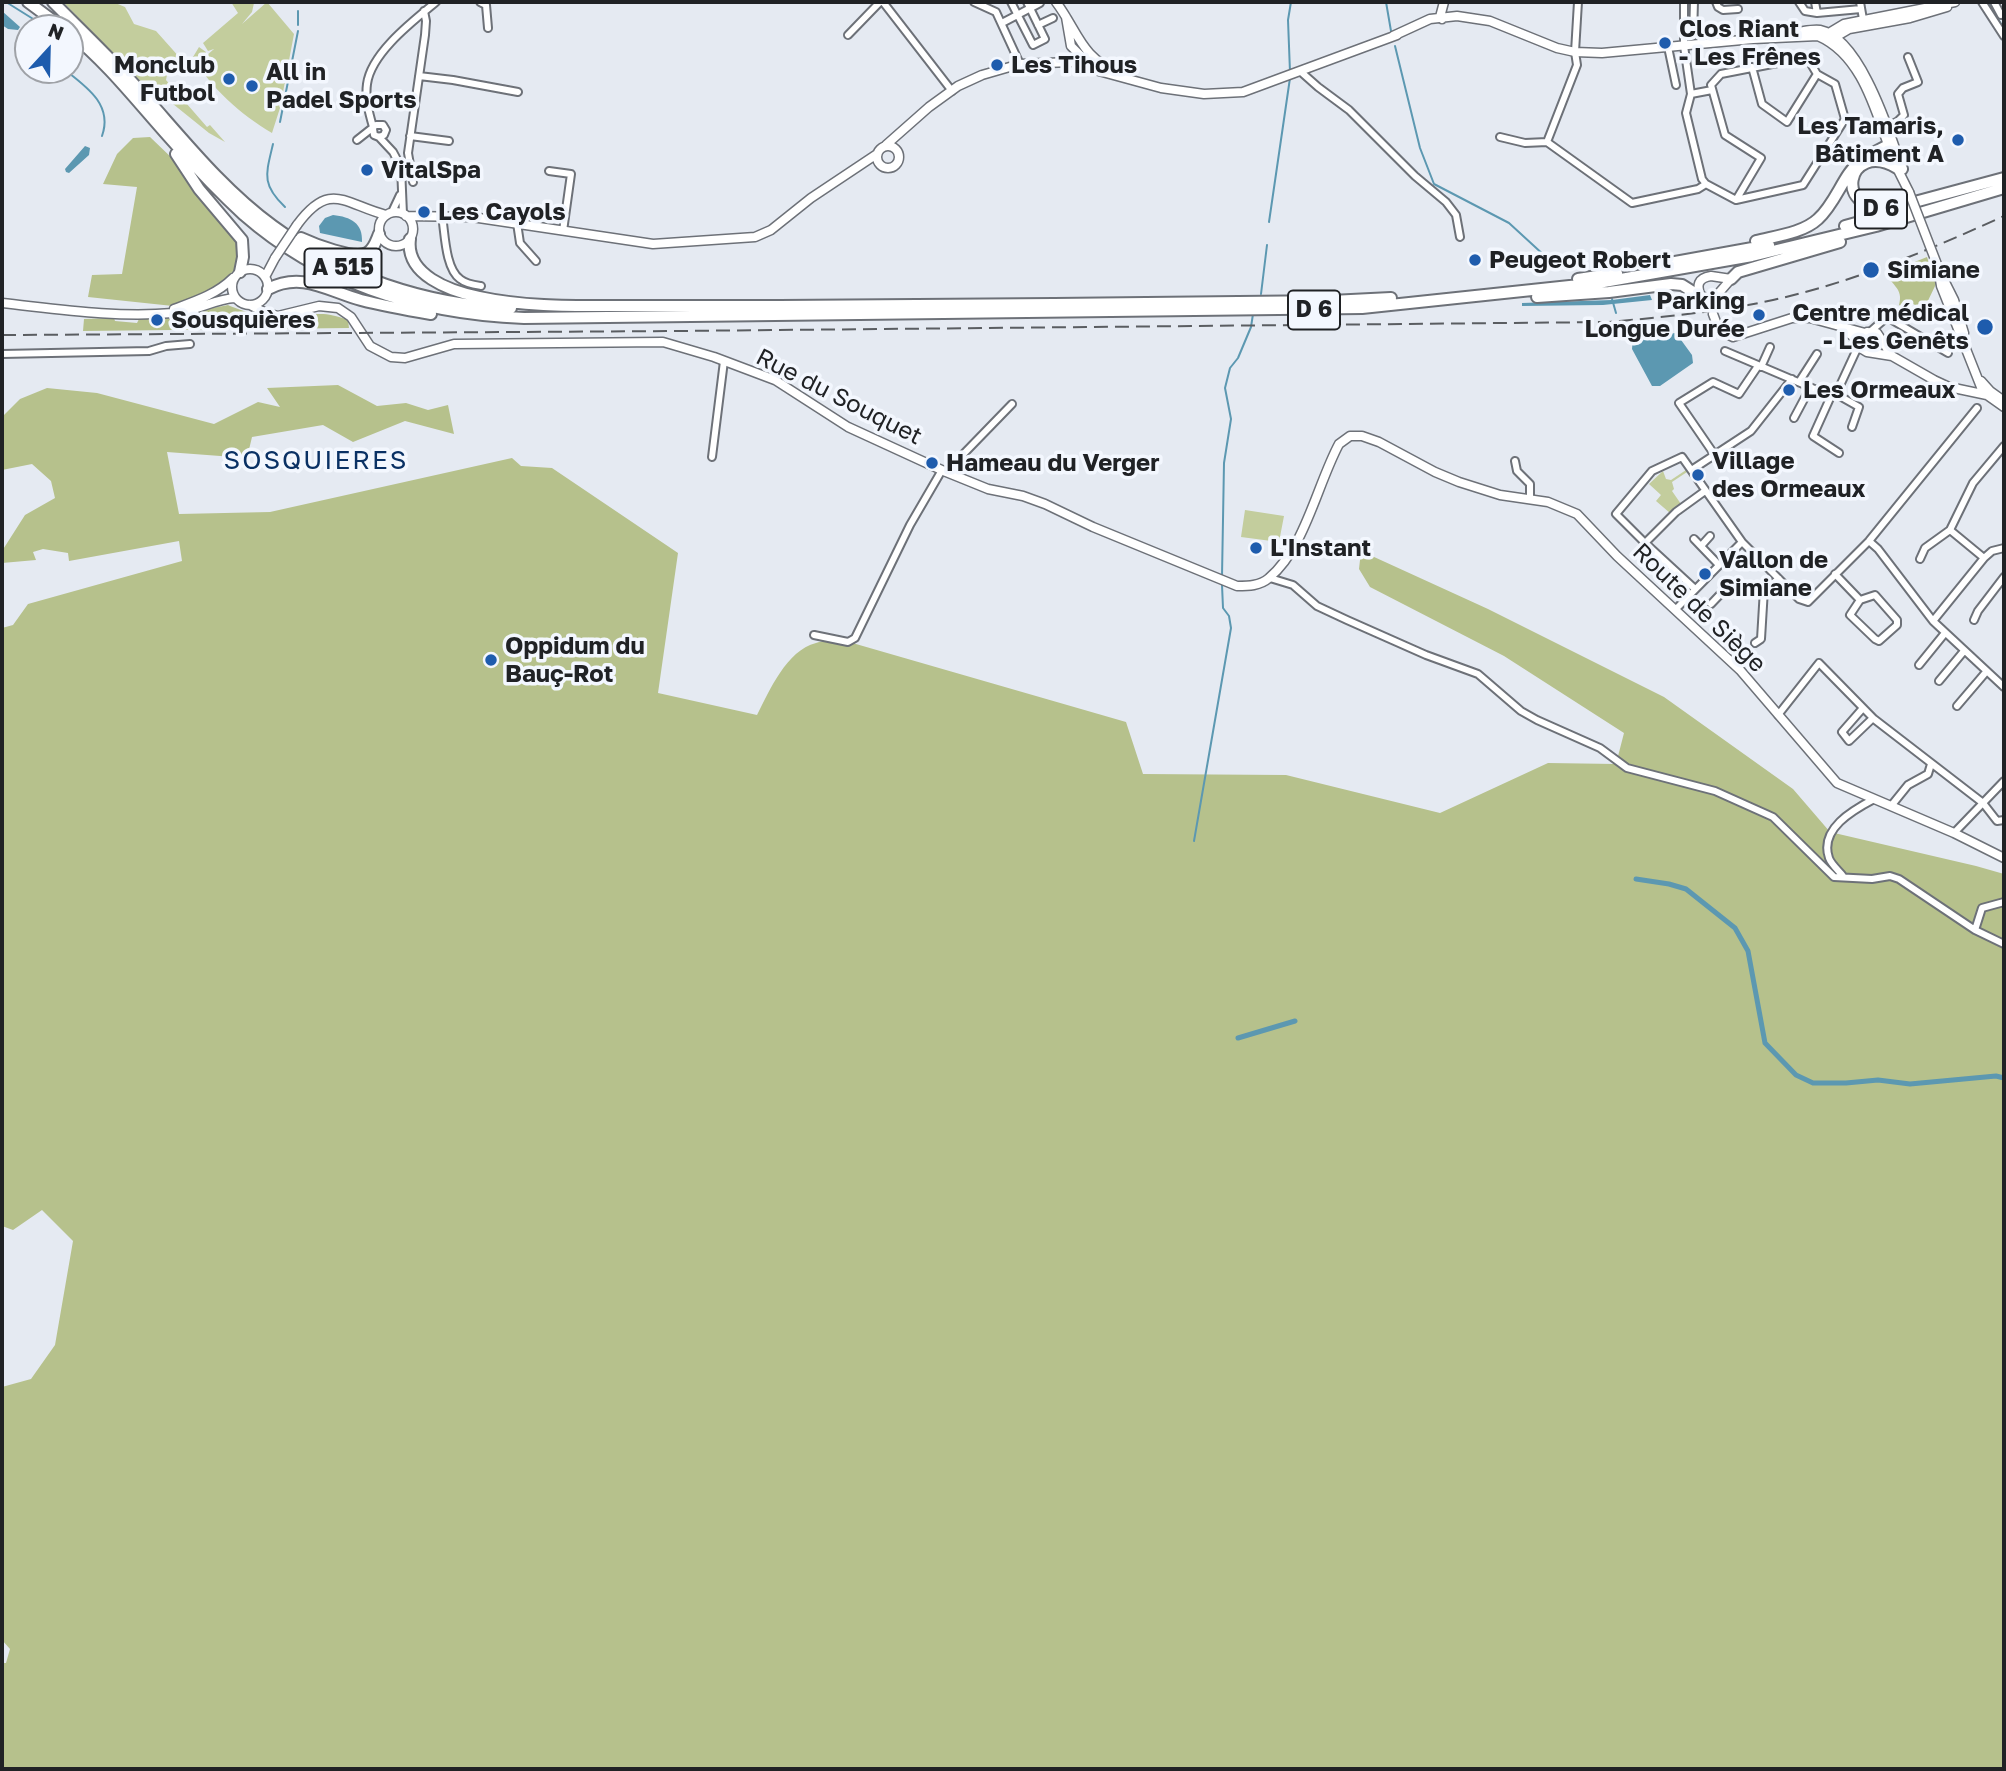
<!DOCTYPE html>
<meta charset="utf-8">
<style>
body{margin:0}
#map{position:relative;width:2006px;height:1771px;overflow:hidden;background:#e5eaf2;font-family:"Golos Text",sans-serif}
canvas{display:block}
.frame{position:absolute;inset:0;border:4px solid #202225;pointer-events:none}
.north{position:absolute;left:14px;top:14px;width:70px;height:70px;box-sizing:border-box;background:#f3f7fe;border:2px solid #9fa2a7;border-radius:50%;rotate:22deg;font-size:19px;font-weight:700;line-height:28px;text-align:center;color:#202225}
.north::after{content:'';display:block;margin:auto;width:24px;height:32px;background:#1e5cad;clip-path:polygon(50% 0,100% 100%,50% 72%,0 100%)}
</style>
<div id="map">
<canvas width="2006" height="1771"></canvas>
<div class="frame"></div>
<div class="north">N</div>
</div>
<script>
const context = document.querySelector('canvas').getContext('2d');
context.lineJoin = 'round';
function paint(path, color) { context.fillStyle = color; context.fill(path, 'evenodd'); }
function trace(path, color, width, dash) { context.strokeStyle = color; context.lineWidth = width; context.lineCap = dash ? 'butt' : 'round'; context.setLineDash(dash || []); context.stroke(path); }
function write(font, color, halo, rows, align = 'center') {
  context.font = font + ' "Golos Text",sans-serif'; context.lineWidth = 7; context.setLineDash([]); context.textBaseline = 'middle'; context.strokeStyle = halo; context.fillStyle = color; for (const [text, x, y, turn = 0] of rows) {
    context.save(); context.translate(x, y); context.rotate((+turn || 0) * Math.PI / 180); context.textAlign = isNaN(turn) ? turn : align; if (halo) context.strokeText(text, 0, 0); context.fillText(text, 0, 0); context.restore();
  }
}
const green = new Path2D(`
 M63,2H113L125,7L134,24L156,31L189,68L185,72L179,65L167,75L166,80L207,127L210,125L225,142L209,133L173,104L152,93Z
 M231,2L254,3L252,12L242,24L267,2L294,34L280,108L272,133C241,115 210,87 193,57L199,47L206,52V56L214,49L208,51L203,43L238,13Z
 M1686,470L1687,472L1672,482L1674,489L1672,491L1681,504L1670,513L1656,501L1661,495L1649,484L1663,471L1666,479L1671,480Z
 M1245,510L1284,516L1279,542L1241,537Z`);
const forest = new Path2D(`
 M150,137L174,160L233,238L239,244V265L220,285L173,306L88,297L92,275L122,274L137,187L103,184L117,154L133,138Z
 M1927,257L1936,284L1924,309L1911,303L1907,309L1899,305C1904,288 1891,286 1887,273Z
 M228,305C239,310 276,323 288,320C313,314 322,310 348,320L349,328L83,331L84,319L114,318L115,321L137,323L139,319L187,318L193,312Z
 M338,385L377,406L406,403L428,410L448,405L454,434L405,421L353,442L323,425L252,437L247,458L167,452L179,514L270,512L512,458L521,466L552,468L678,553L658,693L757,715C770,690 786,651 816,643C825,640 839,642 849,642L1126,722L1143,774L1286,775L1440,813L1548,763L1616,764L1624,733L1504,656L1370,587L1359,569L1361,551L1488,609L1664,697L1793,789L1830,832L1976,866L2004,874V1769H2V1663H6L10,1649L2,1640V1387L31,1379L55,1345L73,1241L42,1210L13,1230L2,1226V628L13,625L28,604L182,561L179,541L69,561L68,553L43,549L33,552L36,560L2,563V551L25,515L55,498L51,481L32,464L2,470V417L20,399L47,388L97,393L214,424L258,402L280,407L267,388Z`);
const water = new Path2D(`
 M2,11L20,27L18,30L8,29L2,25Z
 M85,146L90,148L89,155L69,173L66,172L65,169Z
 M333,215C351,217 363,223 362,242L320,233L319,226L325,218Z
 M1650,295L1652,300L1603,305L1522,306V303L1612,300Z
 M1676,333L1692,355L1693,363L1660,386H1652L1632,349L1633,337Z`);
const stream = new Path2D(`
 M6,2L38,22L36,28
 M1386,2L1391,31
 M1988,2L2004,29
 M298,25V11
 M1395,46L1420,148L1434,184L1509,223L1558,268
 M65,70C87,87 113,105 102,136
 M1290,72L1288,20L1291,2
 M280,122L298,31
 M273,144C266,174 261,184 285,207
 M1269,222L1290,78
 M1261,294L1267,245
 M1612,299L1616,313
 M1222,576L1224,463L1231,419L1225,388L1230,368L1238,358L1251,327L1253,314
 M1194,841L1231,628L1229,616L1223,608L1222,585`);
const canal = new Path2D(`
 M1636,879L1669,884L1686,889L1735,928L1748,951L1765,1043L1796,1075L1813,1083H1846L1878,1080L1910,1084L1996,1076L2004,1078
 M1238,1038L1295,1021`);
const street = new Path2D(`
 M480,2L486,5L488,28
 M883,2L952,91
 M974,2L996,12L1020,64
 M1011,2L1033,45L1045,39L1027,2
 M1578,2L1575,52L1577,65L1547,142L1632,203L1698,189L1706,184
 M1684,2V46L1691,94L1686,113L1702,179L1706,184L1736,200L1761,158L1725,135L1711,85L1721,74L1803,58L1808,59L1817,74L1835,84L1845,119L1803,185L1736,200
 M1716,2L1718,7L1723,10L1738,9
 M1799,2L1805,11L1817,13L1861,9
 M1815,2L1817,13
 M1860,2L1864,25
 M1982,2L2004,36
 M1994,2L2001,15L2004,14
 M1002,23L1040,3
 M1038,25L1053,18
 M848,35L880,2
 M1693,36L1694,2
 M1668,47L1676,85
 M1752,67L1762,104L1787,122L1817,74
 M1300,71L1318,87L1349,110L1415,176L1446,202L1456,215L1460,237
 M419,76L453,80L518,92
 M1691,94L1712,90
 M373,127C369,113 365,99 367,84C371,53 413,21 436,2
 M1886,128L1898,121L1904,115L1898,94L1903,88L1918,82L1908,57
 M410,136L449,141
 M379,137L393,152L401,167L403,214
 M1500,137L1525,143L1547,142
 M357,140L376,125H383L386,130L384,135L379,137L374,135L373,129
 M549,171L571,174L563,231
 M413,182L408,153L425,35L426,21L424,11
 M392,212L400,195
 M442,216C445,233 445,268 460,279C466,284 474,285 481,286
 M517,223L520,243L536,261
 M1887,317L1948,353
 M1871,331L1887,317
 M1725,351L1831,396L1837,392L1856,351L1861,346
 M2,354L149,351L166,346L190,344
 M1761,367L1770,347
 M1799,382L1817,354
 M1836,394L1859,407L1852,427
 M1831,396L1813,436L1839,453
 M1794,418L1810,388
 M1714,454L1679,403L1713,382L1739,394L1758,366
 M712,457L724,361
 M1515,461L1517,471L1530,484V499
 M1693,469L1751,431L1792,379
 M946,472L1012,404
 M1694,539L1719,565
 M1869,541L1878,549L1933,621L2004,687
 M1645,543L1616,514L1652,471L1682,457L1742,542
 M1701,546L1710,536
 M1984,558L1950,530L1973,483L2004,446
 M1920,559L1925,548L1950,530
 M1835,574L1860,600
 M1270,578L1293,585L1317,606L1347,620L1426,655L1478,674L1521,711L1537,720L1600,748L1627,768L1715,791L1773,817L1834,877L1872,879L1890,876L1899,879L1975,930L2004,944
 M1695,589L1645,543L1676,512L1705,491
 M1875,595L1897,620V625L1879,641L1875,639L1850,615L1860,600Z
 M1711,604L1730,584L1764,589
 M1676,609L1742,542L1799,599L1808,602L1869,541L1977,408
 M1974,620L1978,611L2004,577
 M1933,621L1984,558L1992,551L2004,548
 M814,635L848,642L855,638L910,525L942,470
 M1755,643L1761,639L1764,589L1779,579
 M1919,665L1945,633
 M1939,681L1964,651
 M1957,706L1986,672
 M1863,708L1842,732L1849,741L1873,718
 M1778,715L1819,663L1874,719L1983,803L1997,821L2004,820
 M1891,806L1908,785L1928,774L1931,764
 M1954,833L2004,781
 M1843,876C1839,871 1831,864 1829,858C1819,829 1853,810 1874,799
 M1975,930L1982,908L2004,902`);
const secondary = new Path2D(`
 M1056,2C1078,31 1081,59 1120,73
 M1066,17L1071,46L1095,70L1161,88L1204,94L1243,92L1397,35
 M1442,19L1440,17L1444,2
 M1798,32C1805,31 1813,29 1820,30C1857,37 1885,119 1896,151
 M1393,36L1430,19L1457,16L1490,21L1557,48L1575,52L1602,53L1753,39L1818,36C1862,55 1875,110 1890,150
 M1828,37L1829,33L1844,24L1955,2
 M1832,39L1849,29L1910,18L1947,7
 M886,145L929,107L958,86L982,75L1020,64L1071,62L1079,55
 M877 157a11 11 0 1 1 22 0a11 11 0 1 1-22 0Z
 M1896,166L1909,192
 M379 229a17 17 0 1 1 34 0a17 17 0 1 1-34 0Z
 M406,216L472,217L653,244L755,237L771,230L811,198L877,154
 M297,225C330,180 344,204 386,215
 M1938,267L1941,286L1981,387
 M232 287a18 18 0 1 1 36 0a18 18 0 1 1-36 0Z
 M1711,276L1731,279L1711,302L1701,297C1696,285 1698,278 1711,276Z
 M1942,276L1954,300L1964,333
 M265,277L275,258
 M2,303C58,309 116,318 173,313C195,312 214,299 235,298
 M250,305L266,313L278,316L319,306L338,308L351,317L370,346L391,357L405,358L454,344L663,342L714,357L775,380L848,427L946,472L988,489L1023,496L1045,504L1093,527L1237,586C1248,586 1260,586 1269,578C1305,548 1317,485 1339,444L1350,436H1362L1379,442L1435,472L1459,482L1500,495L1548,502L1577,514L1617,556L1740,670L1837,783L1954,833L2004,858
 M174,309C196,301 217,294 233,278
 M1713,314L1719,330L1733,337L1792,318H1810L1865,333
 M1841,327L1860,342L1862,349L1867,352L1892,356L1934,380L1949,387L1987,395L2004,407
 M1862,336L1867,332L1877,333L1892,356
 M1981,381L1990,391L2004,401`);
const highway = new Path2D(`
 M28,2L63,28
 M53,2C79,28 106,54 131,81C177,131 218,186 273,226C341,276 426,305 511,308
 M70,33C110,65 142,108 177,146C198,170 220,193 244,215C323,284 420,314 524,318L1362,308L1598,283L1752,256L1876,226L2004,188
 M176,154L199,189L242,240L243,257L240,272
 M1897,168C1847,138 1829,217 1896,207L2004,178
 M1845,226L1914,207
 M301,238C314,244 354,260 367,253C374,249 376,241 379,234
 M410,239C405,275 450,291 479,297C525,307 574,306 621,306C674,306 727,306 780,306C964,305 1147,303 1331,301L1391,298
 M1756,241C1776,236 1803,233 1818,219C1836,203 1843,175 1860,161C1868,155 1879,150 1888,145L1892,148L1902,169
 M1664,264L1769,245
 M1578,279L1617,273
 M1731,279L1738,272L1840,242
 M268,289C302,271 328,291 361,300C384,306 407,310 431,314
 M1537,297L1609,292L1671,284L1682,285L1701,297`);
const rail = new Path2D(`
 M2,335L676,331L1609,322C1664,317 1719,312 1773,300C1854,282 1929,250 2004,216`);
const secondaryBridge = new Path2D(`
 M1909,192L1938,267
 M275,258L297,225`);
const markers = [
 [1665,43,7,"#1e5cad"],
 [997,65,7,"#1e5cad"],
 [229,79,7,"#1e5cad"],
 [252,86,7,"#1e5cad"],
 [1958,140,7,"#1e5cad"],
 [367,170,7,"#1e5cad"],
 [424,212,7,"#1e5cad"],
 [1475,260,7,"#1e5cad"],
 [1871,270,9,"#1e5cad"],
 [1759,315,7,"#1e5cad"],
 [157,320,7,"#1e5cad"],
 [1985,327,9,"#1e5cad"],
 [1789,390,7,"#1e5cad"],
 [932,463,7,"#1e5cad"],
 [1698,475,7,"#1e5cad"],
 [1256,548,7,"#1e5cad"],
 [1705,574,7,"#1e5cad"],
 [491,660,7,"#1e5cad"]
];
const shields = [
 [1881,209,52],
 [343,268,77],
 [1314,310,52]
];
const shieldNames = [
 ["D 6",1881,209],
 ["A 515",343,268],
 ["D 6",1314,310]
];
const poiNames = [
 ["Clos Riant",1679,29],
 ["- Les Frênes",1679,57],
 ["Monclub",215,65,"right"],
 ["Futbol",215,93,"right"],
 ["Les Tihous",1011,65],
 ["All in",266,72],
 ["Padel Sports",266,100],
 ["Les Tamaris,",1944,126,"right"],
 ["Bâtiment A",1944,154,"right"],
 ["VitalSpa",381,170],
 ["Les Cayols",438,212],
 ["Peugeot Robert",1489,260],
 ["Simiane",1887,270],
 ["Parking",1745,301,"right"],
 ["Longue Durée",1745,329,"right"],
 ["Centre médical",1969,313,"right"],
 ["- Les Genêts",1969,341,"right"],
 ["Sousquières",171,320],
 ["Les Ormeaux",1803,390],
 ["Village",1712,461],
 ["des Ormeaux",1712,489],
 ["Hameau du Verger",946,463],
 ["L'Instant",1270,548],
 ["Vallon de",1719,560],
 ["Simiane",1719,588],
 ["Oppidum du",505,646],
 ["Bauç-Rot",505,674]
];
const streetNames = [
 ["Rue du Souquet",839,397,27],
 ["Route de Siège",1699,608,44]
];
const neighbourhoodNames = [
 ["SOSQUIERES",316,461]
];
paint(green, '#c3cd9d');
paint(forest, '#b6c18c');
paint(water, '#5c98b1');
trace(stream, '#5c98b1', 2);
trace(canal, '#5c98b1', 5);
trace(street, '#6d7178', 10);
trace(secondary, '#6d7178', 11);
trace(highway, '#6d7178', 14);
trace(street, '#fff', 6);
trace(secondary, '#fff', 8);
trace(highway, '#fff', 10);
trace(rail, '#5a5d61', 2, [14, 7]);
trace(secondaryBridge, '#6d7178', 11, []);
trace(secondaryBridge, '#fff', 8);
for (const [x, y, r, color] of markers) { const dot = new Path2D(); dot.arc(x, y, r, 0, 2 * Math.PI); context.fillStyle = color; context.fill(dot); trace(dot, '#f3f7fe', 2.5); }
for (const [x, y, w] of shields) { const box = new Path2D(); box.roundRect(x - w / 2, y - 19.5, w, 39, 5); context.fillStyle = '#f3f7fe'; context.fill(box); trace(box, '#202225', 2); }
write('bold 23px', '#202225', null, shieldNames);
write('bold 24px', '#202225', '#f3f7fe', poiNames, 'left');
write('24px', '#202225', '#f3f7fe', streetNames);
context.letterSpacing = '2px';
write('26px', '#0a3164', '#f3f7fe', neighbourhoodNames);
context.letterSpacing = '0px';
</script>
